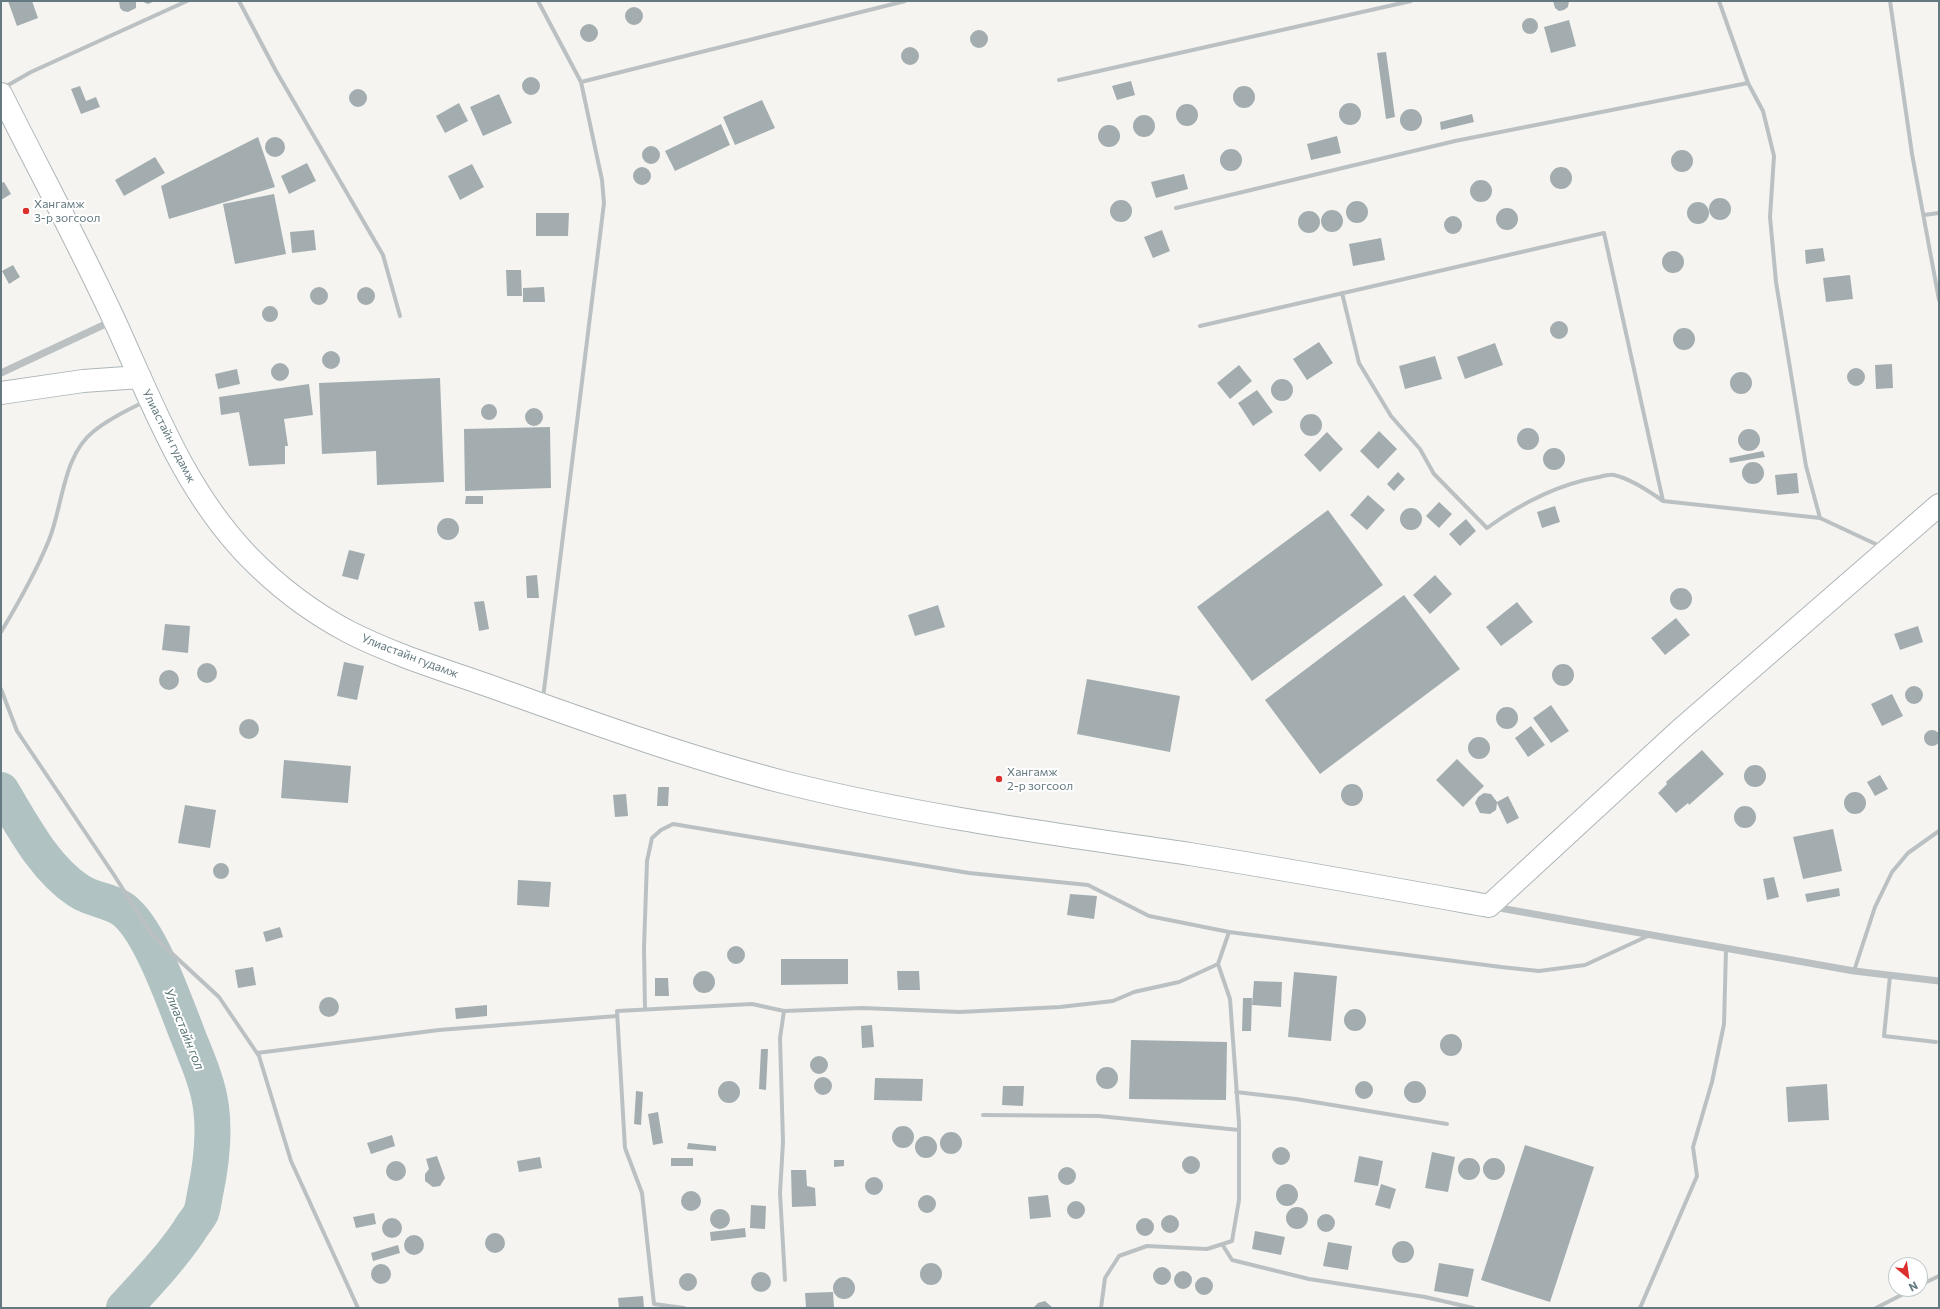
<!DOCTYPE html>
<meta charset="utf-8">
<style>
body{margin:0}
#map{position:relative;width:1940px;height:1309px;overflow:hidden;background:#f5f4f1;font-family:Commissioner,sans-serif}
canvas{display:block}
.frame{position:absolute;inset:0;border:2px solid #657a80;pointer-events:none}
.north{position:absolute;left:1888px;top:1257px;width:40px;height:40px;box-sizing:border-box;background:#fff;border:1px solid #c1cacc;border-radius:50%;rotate:151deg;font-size:11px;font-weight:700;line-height:16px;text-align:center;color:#657a80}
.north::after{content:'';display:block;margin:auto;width:14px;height:18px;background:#da2f2c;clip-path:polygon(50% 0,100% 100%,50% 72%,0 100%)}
</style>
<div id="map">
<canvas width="1940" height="1309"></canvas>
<div class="frame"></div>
<div class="north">N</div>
</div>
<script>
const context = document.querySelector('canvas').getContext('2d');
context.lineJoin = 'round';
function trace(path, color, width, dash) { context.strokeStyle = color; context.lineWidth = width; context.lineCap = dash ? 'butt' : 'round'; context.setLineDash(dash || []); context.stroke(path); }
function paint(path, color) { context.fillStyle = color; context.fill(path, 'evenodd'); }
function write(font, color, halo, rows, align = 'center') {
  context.font = font + ' Commissioner,sans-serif'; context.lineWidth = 4; context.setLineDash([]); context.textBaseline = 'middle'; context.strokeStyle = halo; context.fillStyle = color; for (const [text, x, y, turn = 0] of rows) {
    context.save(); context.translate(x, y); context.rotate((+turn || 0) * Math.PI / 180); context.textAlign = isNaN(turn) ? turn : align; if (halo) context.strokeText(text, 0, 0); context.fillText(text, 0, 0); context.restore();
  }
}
const river = new Path2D(`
 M1,790C23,826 44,868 79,891C94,901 114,900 127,913C152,936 175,1003 188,1036C197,1059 208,1083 211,1107C215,1137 211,1166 205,1194C204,1200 203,1207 201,1213C198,1219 192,1225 189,1231C170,1259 147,1283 124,1308`);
const building = new Path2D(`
 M8,1H32L38,18L17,26Z
 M119,1H136V8L128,12L123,11L120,8Z
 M141,1H155L148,4Z
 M1553,1H1569L1568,7L1564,10L1559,11L1555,8Z
 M625 16a9 9 0 1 1 18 0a9 9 0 1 1-18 0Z
 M1522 26a8 8 0 1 1 16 0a8 8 0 1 1-16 0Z
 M1569,20L1576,46L1551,53L1544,27Z
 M580 33a9 9 0 1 1 18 0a9 9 0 1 1-18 0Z
 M970 39a9 9 0 1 1 18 0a9 9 0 1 1-18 0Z
 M901 56a9 9 0 1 1 18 0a9 9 0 1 1-18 0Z
 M1386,52L1395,117L1386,119L1377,53Z
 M522 86a9 9 0 1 1 18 0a9 9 0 1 1-18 0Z
 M1131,81L1135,95L1117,100L1112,86Z
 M80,86L86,101L96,97L100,107L81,114L71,89Z
 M1233 97a11 11 0 1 1 22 0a11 11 0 1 1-22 0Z
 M349 98a9 9 0 1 1 18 0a9 9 0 1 1-18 0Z
 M499,94L512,123L483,136L470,107Z
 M762,100L775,128L735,145L723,117Z
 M459,103L468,121L445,133L436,116Z
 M1339 114a11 11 0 1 1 22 0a11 11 0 1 1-22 0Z
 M1176 115a11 11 0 1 1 22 0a11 11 0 1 1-22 0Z
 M1400 120a11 11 0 1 1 22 0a11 11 0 1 1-22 0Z
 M1472,114L1474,122L1441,130L1440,122Z
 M1133 126a11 11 0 1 1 22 0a11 11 0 1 1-22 0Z
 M721,124L730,145L675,171L665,151Z
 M1098 136a11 11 0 1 1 22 0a11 11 0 1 1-22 0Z
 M1337,136L1341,153L1311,160L1307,144Z
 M258,137L275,187L169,219L161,186Z
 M265 147a10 10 0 1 1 20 0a10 10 0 1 1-20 0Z
 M642 155a9 9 0 1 1 18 0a9 9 0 1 1-18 0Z
 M1220 160a11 11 0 1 1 22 0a11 11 0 1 1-22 0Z
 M1671 161a11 11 0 1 1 22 0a11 11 0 1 1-22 0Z
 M155,157L165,173L124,196L115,180Z
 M307,163L316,181L289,194L281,176Z
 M472,164L484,187L460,200L448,176Z
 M633 176a9 9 0 1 1 18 0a9 9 0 1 1-18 0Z
 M1550 178a11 11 0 1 1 22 0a11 11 0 1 1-22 0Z
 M1184,174L1188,189L1156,198L1151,182Z
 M1470 191a11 11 0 1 1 22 0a11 11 0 1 1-22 0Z
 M4,182L11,194L1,200V183Z
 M274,194L286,254L235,264L223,204Z
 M1709 209a11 11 0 1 1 22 0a11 11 0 1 1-22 0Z
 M1110 211a11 11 0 1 1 22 0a11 11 0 1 1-22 0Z
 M1346 212a11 11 0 1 1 22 0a11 11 0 1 1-22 0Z
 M1687 213a11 11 0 1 1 22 0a11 11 0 1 1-22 0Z
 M1496 219a11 11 0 1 1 22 0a11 11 0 1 1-22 0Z
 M1321 221a11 11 0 1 1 22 0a11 11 0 1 1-22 0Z
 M1298 222a11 11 0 1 1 22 0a11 11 0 1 1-22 0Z
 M536,213H569L568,236H536Z
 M1444 225a9 9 0 1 1 18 0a9 9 0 1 1-18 0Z
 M314,230L316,250L292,253L290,232Z
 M1162,230L1170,251L1153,258L1144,237Z
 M1381,238L1385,260L1353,266L1349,244Z
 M1823,248L1825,261L1806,264L1805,250Z
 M1662 262a11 11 0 1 1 22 0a11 11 0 1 1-22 0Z
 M13,265L20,277L9,284L2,271Z
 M506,270H521L522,296H507Z
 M1850,275L1853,299L1826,302L1823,278Z
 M310 296a9 9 0 1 1 18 0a9 9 0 1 1-18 0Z
 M544,287L545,302H523V288Z
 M357 296a9 9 0 1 1 18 0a9 9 0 1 1-18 0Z
 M262 314a8 8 0 1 1 16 0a8 8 0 1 1-16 0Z
 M1550 330a9 9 0 1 1 18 0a9 9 0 1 1-18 0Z
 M1673 339a11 11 0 1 1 22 0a11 11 0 1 1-22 0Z
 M1319,342L1333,363L1307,380L1293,359Z
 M1495,343L1503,365L1465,379L1457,357Z
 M322 360a9 9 0 1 1 18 0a9 9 0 1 1-18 0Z
 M1435,356L1442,379L1405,389L1399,366Z
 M271 372a9 9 0 1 1 18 0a9 9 0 1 1-18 0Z
 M1892,364L1893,388L1876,389L1875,365Z
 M1239,365L1252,381L1230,399L1217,383Z
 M1847 377a9 9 0 1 1 18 0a9 9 0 1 1-18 0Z
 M237,369L240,384L218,389L215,374Z
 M1730 383a11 11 0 1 1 22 0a11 11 0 1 1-22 0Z
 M440,378L444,482L377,485L376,451L322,454L319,383Z
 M1271 390a11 11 0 1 1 22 0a11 11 0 1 1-22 0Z
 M309,384L313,415L284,419L288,446H285V464L249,466L239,412L221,415L219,397Z
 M1257,390L1273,412L1253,426L1238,403Z
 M481 412a8 8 0 1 1 16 0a8 8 0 1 1-16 0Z
 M525 417a9 9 0 1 1 18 0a9 9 0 1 1-18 0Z
 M1300 425a11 11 0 1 1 22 0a11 11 0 1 1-22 0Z
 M550,427L551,488L465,491L464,429Z
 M1517 439a11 11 0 1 1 22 0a11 11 0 1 1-22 0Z
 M1738 440a11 11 0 1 1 22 0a11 11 0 1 1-22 0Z
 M1379,431L1397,449L1378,469L1360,451Z
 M1327,432L1343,449L1320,472L1304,455Z
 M1543 459a11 11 0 1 1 22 0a11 11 0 1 1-22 0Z
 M1763,451L1765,457L1730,463L1729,458Z
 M1742 473a11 11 0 1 1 22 0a11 11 0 1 1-22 0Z
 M1398,472L1405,479L1394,491L1387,484Z
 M1797,473L1799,493L1777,495L1775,475Z
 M1368,495L1385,510L1367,530L1350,515Z
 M466,496H483V504H465Z
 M1439,502L1452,514L1439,528L1426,516Z
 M1555,506L1560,522L1542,528L1537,512Z
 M1400 519a11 11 0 1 1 22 0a11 11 0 1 1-22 0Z
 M1328,510L1383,585L1252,681L1197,607Z
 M437 529a11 11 0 1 1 22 0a11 11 0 1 1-22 0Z
 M1466,519L1476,531L1460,546L1449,534Z
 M349,550L365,554L358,580L342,576Z
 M537,575L539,598H527L526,576Z
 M1435,575L1452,594L1430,614L1413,595Z
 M1670 599a11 11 0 1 1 22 0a11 11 0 1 1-22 0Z
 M1404,595L1460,669L1320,774L1265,700Z
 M484,601L489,629L479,631L474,602Z
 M1517,602L1533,622L1501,646L1486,627Z
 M938,605L945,627L915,636L908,615Z
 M1676,618L1690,635L1665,655L1651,638Z
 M165,624L190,626L188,653L162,650Z
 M1918,626L1923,642L1900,650L1894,634Z
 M344,662L364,666L357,700L337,696Z
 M197 673a10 10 0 1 1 20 0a10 10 0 1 1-20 0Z
 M1552 675a11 11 0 1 1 22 0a11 11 0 1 1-22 0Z
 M159 680a10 10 0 1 1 20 0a10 10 0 1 1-20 0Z
 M1087,679L1180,696L1170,752L1077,734Z
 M1905 695a9 9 0 1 1 18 0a9 9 0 1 1-18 0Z
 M1892,694L1903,716L1882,726L1871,704Z
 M1551,705L1569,731L1551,743L1533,718Z
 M1496 718a11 11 0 1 1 22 0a11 11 0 1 1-22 0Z
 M239 729a10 10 0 1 1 20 0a10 10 0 1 1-20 0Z
 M1531,726L1545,745L1528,757L1515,738Z
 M1924 738a8 8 0 1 1 16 0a8 8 0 1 1-16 0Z
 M1468 748a11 11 0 1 1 22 0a11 11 0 1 1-22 0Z
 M1702,750L1724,774L1689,805L1688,803L1676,813L1658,793L1667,784L1666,782Z
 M1457,759L1484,786L1463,807L1436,780Z
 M284,760L351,766L348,803L281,798Z
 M1744 776a11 11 0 1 1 22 0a11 11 0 1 1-22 0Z
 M1880,775L1888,789L1875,796L1867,782Z
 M1341 795a11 11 0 1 1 22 0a11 11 0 1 1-22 0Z
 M658,787H669L668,806H657Z
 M1844 803a11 11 0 1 1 22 0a11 11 0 1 1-22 0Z
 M1484,793L1491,794L1497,802L1508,796L1519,818L1507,824L1497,803L1496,810L1490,814L1480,813L1475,803L1478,797Z
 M626,794L628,816L615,817L613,795Z
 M185,805L216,810L210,848L178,843Z
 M1734 817a11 11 0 1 1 22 0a11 11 0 1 1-22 0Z
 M1833,829L1842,871L1803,879L1793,837Z
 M213 871a8 8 0 1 1 16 0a8 8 0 1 1-16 0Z
 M1774,877L1779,897L1767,900L1763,879Z
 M518,880L551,882L549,907L517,905Z
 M1839,888L1840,896L1807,902L1805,894Z
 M1070,894L1097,896L1094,919L1067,915Z
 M280,927L283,937L266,942L263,932Z
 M727 955a9 9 0 1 1 18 0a9 9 0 1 1-18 0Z
 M781,959H848V984L781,985Z
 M253,967L256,985L238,988L235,970Z
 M897,971H919L920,990H898Z
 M693 982a11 11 0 1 1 22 0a11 11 0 1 1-22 0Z
 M1294,972L1337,976L1331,1041L1288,1037Z
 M655,978H668L669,996H655Z
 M1254,981L1282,982L1281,1007L1252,1005Z
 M319 1007a10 10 0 1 1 20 0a10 10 0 1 1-20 0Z
 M1243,998H1252L1251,1031H1242Z
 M487,1005V1016L456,1019L455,1008Z
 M1344 1020a11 11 0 1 1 22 0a11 11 0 1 1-22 0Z
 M872,1025L874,1047L862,1048L861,1026Z
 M1440 1045a11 11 0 1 1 22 0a11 11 0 1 1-22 0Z
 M1131,1040L1227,1042L1226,1100L1129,1099Z
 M761,1049H768L766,1090L759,1089Z
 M810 1065a9 9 0 1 1 18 0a9 9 0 1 1-18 0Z
 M1096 1078a11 11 0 1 1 22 0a11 11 0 1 1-22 0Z
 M814 1086a9 9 0 1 1 18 0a9 9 0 1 1-18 0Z
 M875,1078L923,1079L922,1101L874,1100Z
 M1355 1090a9 9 0 1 1 18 0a9 9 0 1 1-18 0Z
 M1404 1092a11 11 0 1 1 22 0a11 11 0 1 1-22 0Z
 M718 1092a11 11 0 1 1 22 0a11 11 0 1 1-22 0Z
 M1827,1084L1829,1120L1788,1122L1786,1087Z
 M1003,1086H1024L1023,1106L1002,1105Z
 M636,1091L643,1092L641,1125L634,1124Z
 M658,1112L663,1143L653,1145L648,1114Z
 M892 1137a11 11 0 1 1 22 0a11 11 0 1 1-22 0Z
 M940 1143a11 11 0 1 1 22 0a11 11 0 1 1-22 0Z
 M392,1135L395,1146L371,1154L367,1143Z
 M915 1147a11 11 0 1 1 22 0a11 11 0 1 1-22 0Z
 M688,1143L716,1146V1151L687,1149Z
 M1525,1145L1594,1167L1550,1302L1481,1280Z
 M1272 1156a9 9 0 1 1 18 0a9 9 0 1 1-18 0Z
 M1432,1152L1455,1157L1448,1192L1425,1188Z
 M1182 1165a9 9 0 1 1 18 0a9 9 0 1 1-18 0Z
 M437,1156L445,1178L440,1186L433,1187L425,1181V1174L429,1169L426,1159Z
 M1359,1156L1383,1161L1378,1186L1354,1182Z
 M540,1157L542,1168L519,1172L517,1161Z
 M671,1158H693V1166H671Z
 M1483 1169a11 11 0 1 1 22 0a11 11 0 1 1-22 0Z
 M1458 1169a11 11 0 1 1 22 0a11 11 0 1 1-22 0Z
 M834,1160H844V1166L834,1167Z
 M386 1171a10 10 0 1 1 20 0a10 10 0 1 1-20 0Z
 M1058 1176a9 9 0 1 1 18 0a9 9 0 1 1-18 0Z
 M791,1170H806L807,1186L815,1188L816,1206L792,1207Z
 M865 1186a9 9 0 1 1 18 0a9 9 0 1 1-18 0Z
 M1381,1184L1396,1189L1390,1209L1375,1205Z
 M1276 1195a11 11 0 1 1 22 0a11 11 0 1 1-22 0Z
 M681 1201a10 10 0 1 1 20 0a10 10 0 1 1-20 0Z
 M918 1204a9 9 0 1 1 18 0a9 9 0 1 1-18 0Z
 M1048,1195L1051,1217L1030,1219L1028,1197Z
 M1067 1210a9 9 0 1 1 18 0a9 9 0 1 1-18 0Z
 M751,1205L766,1206L765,1229L750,1228Z
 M1286 1218a11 11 0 1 1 22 0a11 11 0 1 1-22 0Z
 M710 1219a10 10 0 1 1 20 0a10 10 0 1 1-20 0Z
 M374,1213L376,1224L356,1228L353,1217Z
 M1317 1223a9 9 0 1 1 18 0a9 9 0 1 1-18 0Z
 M1161 1224a9 9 0 1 1 18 0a9 9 0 1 1-18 0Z
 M1136 1227a9 9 0 1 1 18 0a9 9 0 1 1-18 0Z
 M382 1228a10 10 0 1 1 20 0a10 10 0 1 1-20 0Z
 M745,1228L746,1237L711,1241L710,1232Z
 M1255,1231L1285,1237L1281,1255L1252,1249Z
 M485 1243a10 10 0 1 1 20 0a10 10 0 1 1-20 0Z
 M404 1245a10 10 0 1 1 20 0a10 10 0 1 1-20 0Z
 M1392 1252a11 11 0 1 1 22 0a11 11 0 1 1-22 0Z
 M1328,1242L1352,1246L1348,1270L1323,1266Z
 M398,1245L400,1253L373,1261L371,1253Z
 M1439,1263L1474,1269L1468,1297L1434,1291Z
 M920 1274a11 11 0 1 1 22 0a11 11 0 1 1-22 0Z
 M371 1274a10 10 0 1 1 20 0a10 10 0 1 1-20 0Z
 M1153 1276a9 9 0 1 1 18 0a9 9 0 1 1-18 0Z
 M1174 1280a9 9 0 1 1 18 0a9 9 0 1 1-18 0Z
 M751 1282a10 10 0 1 1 20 0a10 10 0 1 1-20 0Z
 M679 1282a9 9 0 1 1 18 0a9 9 0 1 1-18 0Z
 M1195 1286a9 9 0 1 1 18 0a9 9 0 1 1-18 0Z
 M833 1288a11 11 0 1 1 22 0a11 11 0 1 1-22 0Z
 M833,1292L834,1308H806L805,1293Z
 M643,1296L644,1308H619L618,1298Z
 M1045,1301L1053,1308H1033L1038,1303Z`);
const minor = new Path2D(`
 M239,1L276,71L383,255L400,316
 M538,1L581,82L602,180L604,203L543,698
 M1719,1L1748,83L1763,111L1774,156L1770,217L1776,282L1806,466L1820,518
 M1890,1L1912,154L1939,300
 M1059,80L1411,1
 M581,82L905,1
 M3,88L31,72L187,1
 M1176,208L1455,141L1748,83
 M1924,215L1939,213
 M1342,293L1359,363L1391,416L1420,449L1434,474L1487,528C1520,504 1559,484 1599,477C1603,476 1610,474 1614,475C1631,479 1649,491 1663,501L1820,518L1882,547
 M1200,326L1604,233L1663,501
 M1,632C19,602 36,572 49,540C63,505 63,455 94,431C109,419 127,410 144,402
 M1,689L17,731L114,875L152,935L219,997L259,1056L291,1161L358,1308
 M1854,971L1875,907L1892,872L1908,853L1939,831
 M1890,976L1884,1036L1936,1042
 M645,1009L644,948L647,861L652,838L661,830L673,824L969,873L1088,885L1149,916L1229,932L1501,967L1539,971L1585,965L1650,935
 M257,1053L439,1030L617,1016
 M1236,1092L1296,1099L1447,1124
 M983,1115L1099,1116L1239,1130
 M1222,1244L1232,1260L1309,1279L1425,1297L1473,1308
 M785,1280L780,1193L783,1142L780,1038L784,1011L862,1008L960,1012L1060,1007L1113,1001L1134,992L1179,982L1218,964L1229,932
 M1920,1285L1939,1276
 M684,1308L654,1304L642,1193L625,1148L617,1011L752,1004L784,1011
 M1101,1308L1105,1278L1119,1256L1147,1246L1207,1249L1232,1241L1239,1200V1123L1230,999L1218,964
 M1640,1308L1697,1176L1693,1147L1712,1082L1724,1024L1726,950
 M1876,1308L1913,1289`);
const tertiary = new Path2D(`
 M1,373L112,321
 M1494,907L1854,971L1939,981`);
const secondary = new Path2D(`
 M1,94C39,170 80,246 116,324C153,405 184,489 247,555C276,585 311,612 349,632C400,658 458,674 512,694C601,726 691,758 783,782C917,816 1054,834 1190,854C1290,870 1389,888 1489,906L1679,731L1939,505
 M1,393L83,381L140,377`);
const markers = [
 [26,211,4,"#da2f2c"],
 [999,779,4,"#da2f2c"]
];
const poiNames = [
 ["Хангамж",34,204],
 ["3-р зогсоол",34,218],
 ["Хангамж",1007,772],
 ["2-р зогсоол",1007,786]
];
const streetNames = [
 ["Улиастайн гудамж",169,436,63],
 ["Улиастайн гудамж",410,656,21]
];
const waterNames = [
 ["Улиастайн гол",184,1029,68]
];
trace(river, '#b1c2c3', 36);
paint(building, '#a3adb0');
trace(secondary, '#aeb6b8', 24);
trace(minor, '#bbc1c3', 4);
trace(tertiary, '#bbc1c3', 7);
trace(secondary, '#fff', 22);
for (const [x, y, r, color] of markers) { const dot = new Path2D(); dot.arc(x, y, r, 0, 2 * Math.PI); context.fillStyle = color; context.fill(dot); trace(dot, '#fff', 1.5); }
write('12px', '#657a80', '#fff', poiNames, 'left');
write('12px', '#657a80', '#fff', streetNames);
write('italic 13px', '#5c7677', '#fff', waterNames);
</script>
